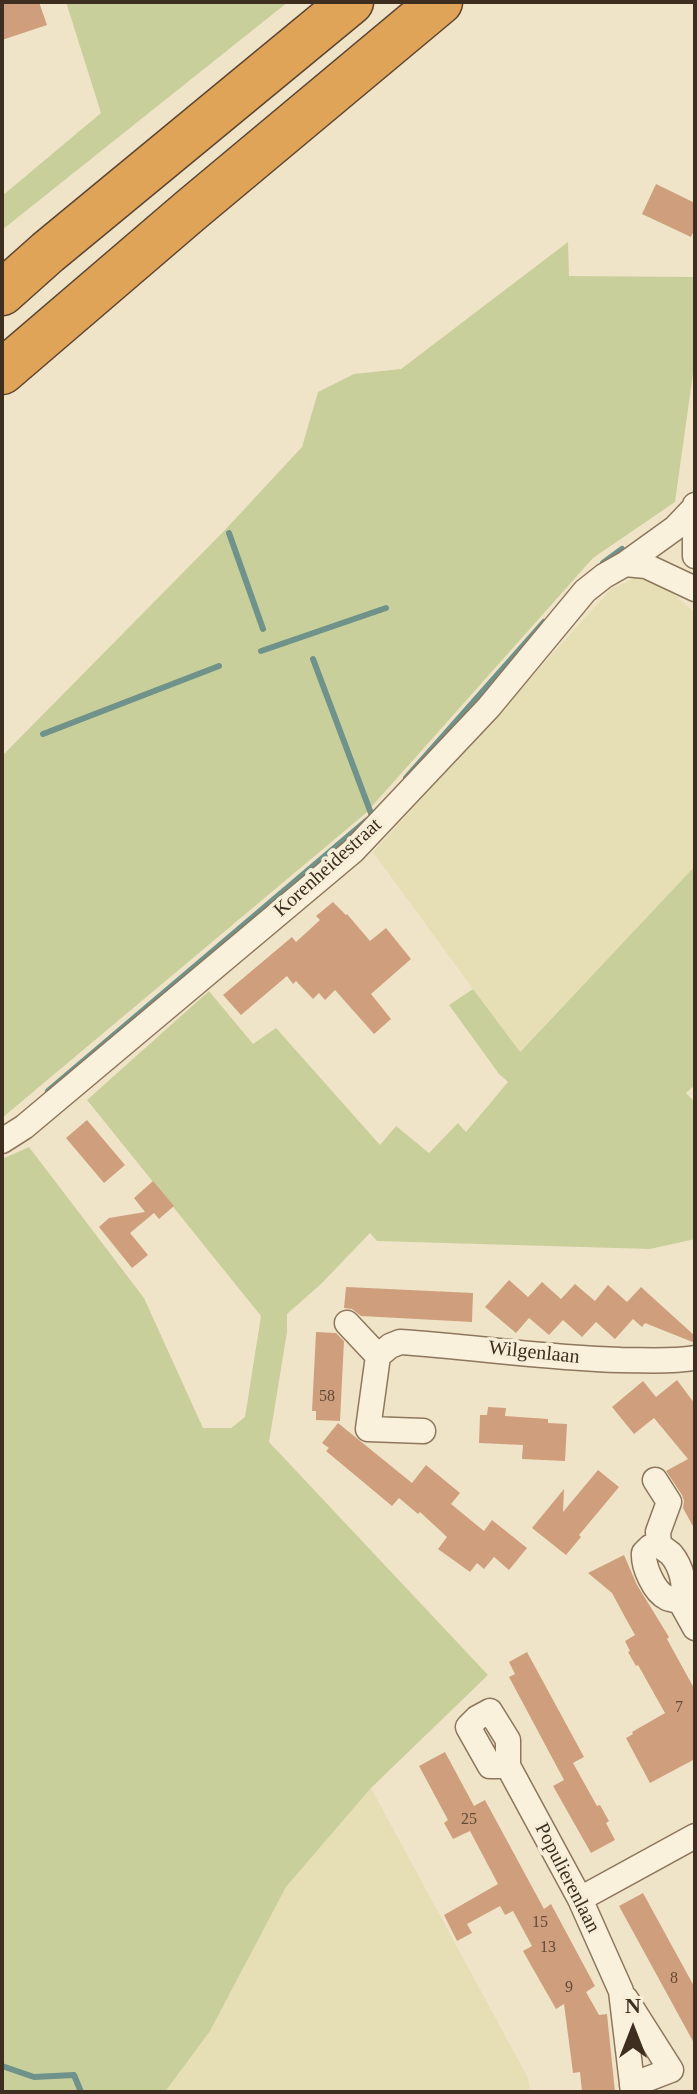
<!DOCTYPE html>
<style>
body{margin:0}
#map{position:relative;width:697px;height:2094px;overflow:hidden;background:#f0e4c8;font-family:Georgia,serif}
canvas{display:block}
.frame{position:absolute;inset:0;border:4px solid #3d2e20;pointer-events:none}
.north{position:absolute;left:593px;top:1990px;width:80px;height:80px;-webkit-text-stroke:6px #f7eed8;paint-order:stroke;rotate:0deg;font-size:22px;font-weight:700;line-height:32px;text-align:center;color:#3d2e20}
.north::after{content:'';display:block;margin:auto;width:28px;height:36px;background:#3d2e20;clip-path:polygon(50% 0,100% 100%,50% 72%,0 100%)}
</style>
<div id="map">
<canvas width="697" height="2094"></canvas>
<div class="frame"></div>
<div class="north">N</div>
</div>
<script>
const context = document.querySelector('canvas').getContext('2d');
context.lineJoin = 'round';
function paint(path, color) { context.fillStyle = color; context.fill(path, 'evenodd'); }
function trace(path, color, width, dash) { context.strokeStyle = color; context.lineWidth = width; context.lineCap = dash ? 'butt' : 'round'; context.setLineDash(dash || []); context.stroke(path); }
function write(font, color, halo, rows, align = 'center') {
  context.font = font + ' Georgia,serif'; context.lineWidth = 7; context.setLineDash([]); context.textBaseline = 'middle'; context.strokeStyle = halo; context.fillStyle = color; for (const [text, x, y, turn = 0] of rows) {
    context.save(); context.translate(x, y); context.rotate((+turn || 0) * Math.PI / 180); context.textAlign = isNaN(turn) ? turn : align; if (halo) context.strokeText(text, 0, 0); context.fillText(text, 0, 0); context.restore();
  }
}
const farmland = new Path2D(`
 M635,578L658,583L669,590L695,613V866L519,1052L373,852L611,589Z
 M371,1788L528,2078L530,2088L525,2092H165L210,2031L286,1887Z`);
const green = new Path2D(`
 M66,2H288L2,230V196L101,113Z
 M568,242L569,276L695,277V359L675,502L593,558L366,813L2,1118V756L223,532L302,447L318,392L354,374L401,369Z
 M695,866V1085L686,1093L695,1102V1239L650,1249L377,1241L370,1233L321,1284L287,1314V1332L269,1442L488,1675L371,1788L286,1887L210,2031L165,2092H2V1159L29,1147L144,1298L203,1428H231L245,1417L261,1316L87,1100L209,991L253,1044L276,1028L380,1145L396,1126L429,1153L458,1123L466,1132L508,1082L499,1074L449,1005L473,989L520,1052Z`);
const stream = new Path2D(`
 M229,533L263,629
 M603,563L622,549
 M261,651L386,608
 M313,659L372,816
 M43,734L219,666
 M406,778L544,622
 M48,1091L366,821
 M2,2066L34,2077L74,2075L81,2092`);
const building = new Path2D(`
 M2,2H39L47,25L2,40Z
 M656,184L695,203V228L691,237L642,214Z
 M333,902L346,915L347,914L370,941L386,928L411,959L371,994L391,1019L374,1034L335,990L325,1000L319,993L313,999L296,981L293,984L287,976L241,1015L223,995L292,937L296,942L320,920L316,916Z
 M87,1120L125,1165L104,1183L66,1138Z
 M153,1181L174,1206L159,1219L154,1213L130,1233L148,1255L132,1268L99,1227L109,1218L145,1212L134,1198Z
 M509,1280L528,1297L542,1282L561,1299L575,1284L595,1301L608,1285L627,1302L641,1287L695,1336V1343L645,1323L642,1327L633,1319L615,1339L596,1322L582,1337L563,1320L549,1335L529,1318L516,1333L485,1307Z
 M346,1287L473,1293L472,1322L361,1316L352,1309L344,1308Z
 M316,1332L336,1333L344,1341L340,1421L316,1420V1411H312Z
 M677,1380L695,1404V1530L683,1508L684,1501L682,1495L666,1471L688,1459L654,1418L634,1434L612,1407L643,1381L656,1397Z
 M488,1407L506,1408L505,1416L548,1419V1423L567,1424L565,1461L522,1459L523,1445L479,1443L480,1415H487Z
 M338,1423L412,1483L426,1465L460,1493L451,1504L484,1531L492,1520L527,1548L509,1570L494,1557L484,1569L477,1563L470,1572L438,1549L447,1537L420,1512L418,1514L399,1498L392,1506L326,1451L329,1448L322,1443Z
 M598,1470L619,1487L579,1535L581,1537L566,1555L532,1528L564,1489L563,1512Z
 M624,1555L637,1585L669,1637L667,1639L695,1690V1759L650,1783L626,1738L633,1734L632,1732L665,1713L638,1665L636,1666L628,1652L630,1651L625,1641L635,1635L626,1619L612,1593L588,1573Z
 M527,1652L584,1757L573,1763L597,1806L600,1805L609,1821L606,1823L615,1840L591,1853L553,1786L564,1780L509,1677L515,1674L509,1662Z
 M445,1752L474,1806L485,1800L544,1909L551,1904L595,1986L586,1992L599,2015L607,2014L615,2092H582L580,2072L573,2073L564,2004L556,2009L532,1967L523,1951L532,1946L513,1911L505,1915L500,1906L467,1924L472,1933L457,1941L444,1915L498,1884L470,1831L453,1839L444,1823L448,1820L419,1766Z
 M643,1893L695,1988V2045L619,1906Z`);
const street = new Path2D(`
 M695,505V556
 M625,564L646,566L695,589
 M2,1141L24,1127L353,851L489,707L585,591L604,576L625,564L675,528L694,508
 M347,1323L378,1356
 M423,1431L368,1429L378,1356L390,1346L400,1342C474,1347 547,1358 621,1360C646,1360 670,1362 695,1358
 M655,1480L669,1502L658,1532L659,1545
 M680,1601C688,1588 681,1566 671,1554C670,1553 660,1546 659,1545L650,1547L644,1553C643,1566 654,1592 667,1598C669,1599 678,1601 680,1601L695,1628
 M508,1766H490L468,1727L477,1718L490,1711L508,1740V1766L580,1899L621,1991L633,2092
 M580,1899L695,1836
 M626,1999L671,2070L632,2085`);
const highway = new Path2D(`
 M2,293L48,252L351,2
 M2,372L191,210L440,2`);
const numberNames = [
 ["58",327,1397],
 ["7",679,1708],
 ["25",469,1820],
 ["15",540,1923],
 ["13",548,1948],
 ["8",674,1979],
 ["9",569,1988]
];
const streetNames = [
 ["Korenheidestraat",328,868,-42],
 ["Wilgenlaan",534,1353,6],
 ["Populierenlaan",567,1878,63]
];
paint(farmland, '#e6deb5');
paint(green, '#c9cf9b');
trace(stream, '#6f938a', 6);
paint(building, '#cf9f7d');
trace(street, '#8d765c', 27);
trace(highway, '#5b4430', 47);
trace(street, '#faf1dc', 24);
trace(highway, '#e0a458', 44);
write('16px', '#624a37', null, numberNames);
write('20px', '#3d2e20', '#f7eed8', streetNames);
</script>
